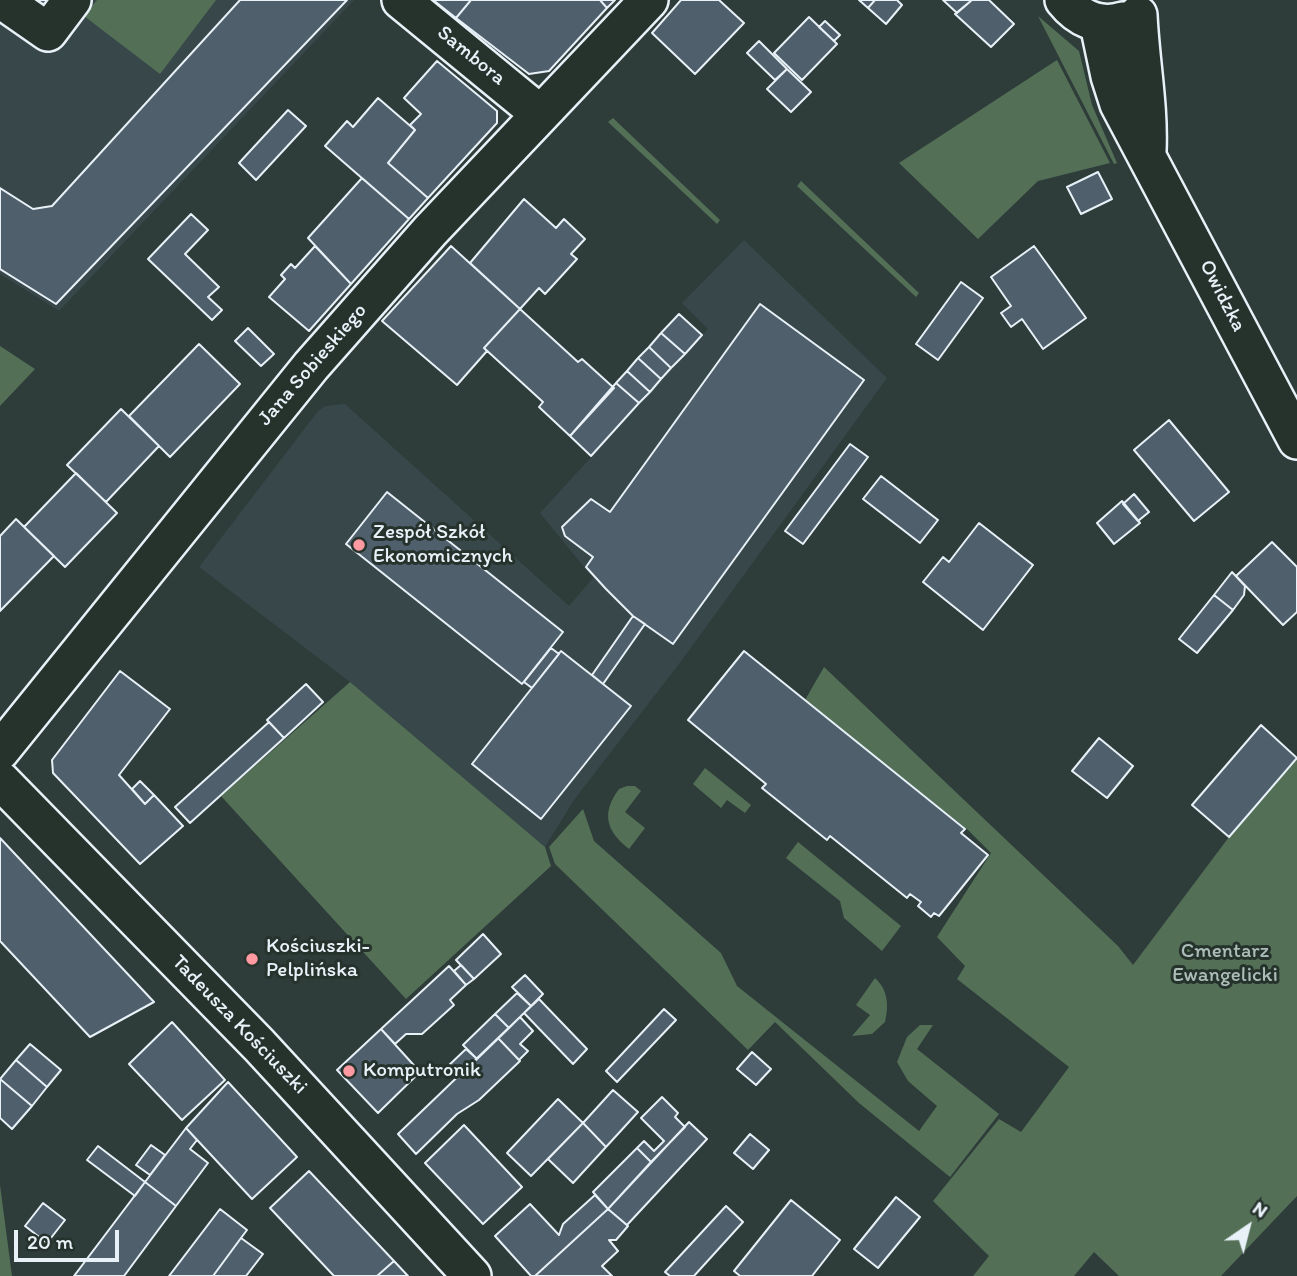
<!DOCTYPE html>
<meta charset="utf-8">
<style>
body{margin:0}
#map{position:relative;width:1297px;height:1276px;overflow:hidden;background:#2e3c3a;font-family:Itim,sans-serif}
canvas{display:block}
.north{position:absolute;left:1213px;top:1192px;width:70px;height:70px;-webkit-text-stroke:5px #26332d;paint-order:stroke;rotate:35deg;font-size:19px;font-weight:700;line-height:28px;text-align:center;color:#e8f1f8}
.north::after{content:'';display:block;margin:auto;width:24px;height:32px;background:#e8f1f8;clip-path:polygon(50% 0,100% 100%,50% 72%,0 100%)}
.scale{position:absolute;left:14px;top:1230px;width:105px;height:32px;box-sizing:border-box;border:4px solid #e8f1f8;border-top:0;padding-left:9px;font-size:21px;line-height:24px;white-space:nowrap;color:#e8f1f8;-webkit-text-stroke:5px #26332d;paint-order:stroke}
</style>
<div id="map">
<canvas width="1297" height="1276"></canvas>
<div class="north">N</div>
<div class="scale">20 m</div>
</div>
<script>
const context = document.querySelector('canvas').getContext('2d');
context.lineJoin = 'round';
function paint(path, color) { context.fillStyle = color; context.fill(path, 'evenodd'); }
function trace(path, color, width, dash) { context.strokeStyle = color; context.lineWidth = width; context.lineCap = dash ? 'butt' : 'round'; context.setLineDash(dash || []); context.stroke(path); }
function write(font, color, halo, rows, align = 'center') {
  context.font = font + ' Itim,sans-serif'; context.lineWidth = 6; context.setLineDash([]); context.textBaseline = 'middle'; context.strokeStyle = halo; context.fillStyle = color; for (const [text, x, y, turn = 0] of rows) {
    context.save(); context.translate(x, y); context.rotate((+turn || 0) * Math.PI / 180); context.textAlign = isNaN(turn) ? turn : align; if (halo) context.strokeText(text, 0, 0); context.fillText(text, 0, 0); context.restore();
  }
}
const built = new Path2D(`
 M86,0H354L59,311L0,274V15Z
 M744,240L887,378L682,660L574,800L545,847L350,682L199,567L318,411L325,406L345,404L569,606L593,578L540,513L708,329L682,303Z`);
const green = new Path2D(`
 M97,0H216L160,74L84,16Z
 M1038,16L1079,51L1092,105L1117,163L1114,164Z
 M1057,60L1110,163L1038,181L978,239L899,163Z
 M613,118L720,220L717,224L608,122Z
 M801,181L919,293L916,297L797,186Z
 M0,346L35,369L0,406Z
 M824,667L1118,946L1133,965L1229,837L1297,758V1196L1221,1276H1119L1094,1252L1074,1276H973L989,1256L933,1201L999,1119L1021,1132L1069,1067L957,979L965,966L937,937L991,853L968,830L805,700Z
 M350,682L545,847L551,866L406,999L221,796Z
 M705,768L751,805L745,813L727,800L721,808L693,784Z
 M627,786H635L641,791L625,812L645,828L629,849C606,831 601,813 619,789Z
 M583,809L594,841L721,953L737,986L919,1131L937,1106L908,1081L897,1062L907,1037L920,1025H933L917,1049L999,1114L950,1177L859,1103L775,1022L748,1050L555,864L549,847Z
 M798,842L901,926L882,951L844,918L840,901L786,858Z
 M875,978C888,990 889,1005 885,1022L872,1034L852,1036L870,1015L856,1005Z
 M0,1185L12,1276H0Z`);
const building = new Path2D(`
 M28,0H50L42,11Z
 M240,0H347L56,304L0,269V188L33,209L52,206Z
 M433,0H471L456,18Z
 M471,0H600L607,8L549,71L529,74L456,18Z
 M600,0H615L607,8Z
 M681,0H719L744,23L695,74L652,33Z
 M859,0H875L868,8Z
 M875,0H897L902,5L886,24L868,8Z
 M943,0H972L957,13Z
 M972,0H989L1014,24L991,47L955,14Z
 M809,17L837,44L802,80L774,53Z
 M825,21L840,35L834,41L819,27Z
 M759,41L787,69L775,80L747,53Z
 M437,61L497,111V123L428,198L388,163L415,130L410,125L421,114L404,98Z
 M787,69L811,92L791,112L767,89Z
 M378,98L415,130L388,163L428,198L409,219L325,146L347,121L353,127Z
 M288,110L306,126L256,180L239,163Z
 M1098,172L1112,199L1081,214L1067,187Z
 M362,178L409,219L351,284L308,238Z
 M524,199L556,228L564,219L585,239L571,254L577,259L545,294L539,288L520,309L470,263Z
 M191,214L208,230L185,254L219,287L208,297L222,310L212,320L148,259Z
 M315,246L351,284L309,331L269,297L285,279L281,275L291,264L295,268Z
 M451,246L520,309L484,348L487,351L457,385L382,321Z
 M1034,246L1086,318L1043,349L1022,319L1011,327L1001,313L1011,306L991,277Z
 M961,282L983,298L938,360L916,344Z
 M760,304L864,380L673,644L633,616L606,589L586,567L593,557L565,536L562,527L591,499L610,512Z
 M520,309L578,362L582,359L614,388L570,436L539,407L543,402L484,348Z
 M679,314L702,335L685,354L661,333Z
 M248,328L274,354L261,366L235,341Z
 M661,333L685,354L671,368L649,347Z
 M199,344L240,384L170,457L129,416Z
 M649,347L671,368L661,379L638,358Z
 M638,358L661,379L650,392L627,371Z
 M627,371L650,392L639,403L616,383Z
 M616,383L639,403L591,456L570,436Z
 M121,409L159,446L106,502L67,465Z
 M1169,420L1229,492L1194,521L1134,450Z
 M850,444L868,457L803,544L785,531Z
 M76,473L117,513L65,567L24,527Z
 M881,476L938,520L920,543L863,499Z
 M387,492L563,632L522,684L346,544Z
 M1134,494L1149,512L1138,521L1123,504Z
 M1122,501L1140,523L1114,544L1097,523Z
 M16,519L54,556L0,611V536Z
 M979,523L1033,565L983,630L923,582L943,557L949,562Z
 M1272,542L1297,567V612L1283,625L1236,576Z
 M1232,572L1245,586L1244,595L1233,610L1214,595Z
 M1214,595L1233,610L1197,653L1179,639Z
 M633,616L645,624L603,684L592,675Z
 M551,648L559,654L532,688L524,682Z
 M561,651L631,706L541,819L472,764Z
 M744,651L965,829L961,833L988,855L939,916L934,913L931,917L918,906L921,902L910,894L907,898L830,836L827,840L762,788L766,784L688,720Z
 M120,671L170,709L119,775L145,804L154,795L183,826L140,864L53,773L52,760Z
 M306,684L323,702L284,738L267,720Z
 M269,722L284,738L190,823L175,807Z
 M1261,725L1297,758L1229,837L1192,805Z
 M1099,738L1133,766L1107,798L1072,771Z
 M140,781L154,795L145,804L132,789Z
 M0,838L154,1002L90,1037L0,941Z
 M483,934L501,954L474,979L456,960Z
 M461,965L474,979L466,985L454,971Z
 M449,966L466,985L450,1000L454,1005L422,1034H406L395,1044L381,1029Z
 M525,975L543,994L531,1006L512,987Z
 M517,993L531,1006L509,1028L495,1014Z
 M539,999L587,1049L573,1064L524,1013Z
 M664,1009L676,1020L617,1082L606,1071Z
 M495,1014L509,1028L477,1059L463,1045Z
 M520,1017L533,1031L520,1044L528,1051L519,1060L498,1038Z
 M172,1022L225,1080L182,1120L129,1064Z
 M381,1029L420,1072L378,1113L337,1070Z
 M498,1038L520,1061L479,1100L457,1114L416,1154L398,1134Z
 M30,1044L61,1070L47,1087L16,1060Z
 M466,1049L477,1059L457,1078L447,1067Z
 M752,1052L771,1069L756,1085L737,1069Z
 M16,1060L47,1087L32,1106L0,1079Z
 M0,1079L32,1106L12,1129L0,1118Z
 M228,1082L297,1157L252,1199L186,1128Z
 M613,1090L638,1112L606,1147L583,1123Z
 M662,1097L678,1113L675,1117L685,1127L651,1162L637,1148L644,1141L654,1151L664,1141L641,1118Z
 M558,1099L583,1123L531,1176L507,1153Z
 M689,1122L707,1139L627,1225L608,1209Z
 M583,1123L606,1147L573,1183L548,1159Z
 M464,1125L522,1187L483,1224L425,1163Z
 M186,1128L197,1140L190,1149L208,1163L176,1206L145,1182Z
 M750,1134L769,1150L753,1169L734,1153Z
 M151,1145L165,1155L150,1175L136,1165Z
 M98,1146L145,1182L135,1196L87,1160Z
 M637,1148L651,1162L608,1209L593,1192Z
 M309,1171L394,1261L377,1276H334L270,1208Z
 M145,1182L176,1206L124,1276H74Z
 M595,1195L608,1209L535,1276H531L495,1236L530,1204L559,1235L563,1224Z
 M896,1197L920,1217L878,1268L854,1249Z
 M791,1200L840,1240L812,1276H740L734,1271Z
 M43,1203L65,1220L47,1243L25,1226Z
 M726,1206L743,1222L694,1276H670L665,1272Z
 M220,1209L247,1230L241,1238L213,1276H169Z
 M608,1209L628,1226L616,1240H609L618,1251L602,1266L612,1276H535Z
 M241,1238L263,1254L246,1276H213Z
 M394,1261L408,1276H377Z`);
const minor = new Path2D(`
 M2,0L48,32L72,0
 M401,0L540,114
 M1064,0C1079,19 1100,28 1123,21
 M1138,15C1140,61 1149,105 1147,151
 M1099,24L1110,76L1119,104L1297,440
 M0,751L311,366L430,231L649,0
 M0,780L259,1045L472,1276`);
const markers = [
 [359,545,7,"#ff9aa2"],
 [252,959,7,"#ff9aa2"],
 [349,1071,7,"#ff9aa2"]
];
const streetNames = [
 ["Sambora",471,56,39],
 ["Owidzka",1222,296,63],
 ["Jana Sobieskiego",313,365,-49],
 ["Tadeusza Kościuszki",239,1025,46]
];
const poiNames = [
 ["Zespół Szkół",373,533],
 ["Ekonomicznych",373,557],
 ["Kościuszki-",266,947],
 ["Pelplińska",266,971],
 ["Komputronik",363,1071]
];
const parkNames = [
 ["Cmentarz",1225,952],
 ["Ewangelicki",1225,976]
];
paint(built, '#384749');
paint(green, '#537057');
paint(building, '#4f606c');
trace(building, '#e8f1f8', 2);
trace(minor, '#e8f1f8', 42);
trace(minor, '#26332d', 37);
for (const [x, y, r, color] of markers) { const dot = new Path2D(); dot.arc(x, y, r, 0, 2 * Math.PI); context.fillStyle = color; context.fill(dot); trace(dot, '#26332d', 2.5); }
write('21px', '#e8f1f8', '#26332d', streetNames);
write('21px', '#e8f1f8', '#26332d', poiNames, 'left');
write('21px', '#acbdb8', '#26332d', parkNames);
</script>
